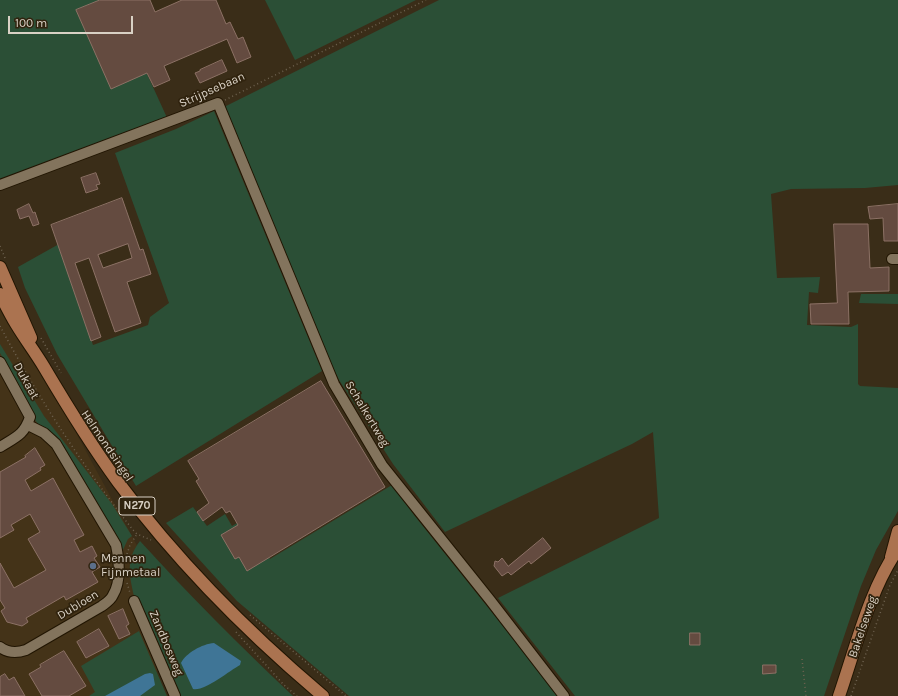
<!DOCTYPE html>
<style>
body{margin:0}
#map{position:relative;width:898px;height:696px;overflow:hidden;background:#3a2d18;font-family:Karla,sans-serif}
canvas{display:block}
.scale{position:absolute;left:8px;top:16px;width:125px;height:18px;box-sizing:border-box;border:2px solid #d9d1c5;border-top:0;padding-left:5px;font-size:12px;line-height:14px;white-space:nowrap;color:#d9d1c5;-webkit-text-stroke:3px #30230e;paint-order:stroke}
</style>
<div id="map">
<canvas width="898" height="696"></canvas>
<div class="scale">100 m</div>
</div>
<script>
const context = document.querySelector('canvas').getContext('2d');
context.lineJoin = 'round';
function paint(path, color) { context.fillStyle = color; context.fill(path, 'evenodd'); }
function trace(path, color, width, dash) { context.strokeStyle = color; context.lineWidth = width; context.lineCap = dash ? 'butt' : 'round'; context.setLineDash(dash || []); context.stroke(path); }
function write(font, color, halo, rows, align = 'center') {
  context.font = font + ' Karla,sans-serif'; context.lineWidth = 3.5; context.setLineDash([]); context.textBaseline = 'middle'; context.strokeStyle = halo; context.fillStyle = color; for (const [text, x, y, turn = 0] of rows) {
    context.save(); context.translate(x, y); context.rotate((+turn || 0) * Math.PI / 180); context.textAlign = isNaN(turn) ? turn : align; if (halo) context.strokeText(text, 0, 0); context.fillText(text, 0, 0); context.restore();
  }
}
const built = new Path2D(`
 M0,292L155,579L216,631L121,696H0Z`);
const green = new Path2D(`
 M0,0H149L120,15L169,122L0,185Z
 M265,0H416L295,60Z
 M439,0H898V185L865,188L791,189L771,194L777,278L820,277L818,293L809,292L807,325L851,327L858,324V384L860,386L898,388V511L876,550L861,586L824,696H575L498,598L659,518L653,432L632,444L445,532L393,464L339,380L322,344L224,107Z
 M214,111L322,371L136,486L57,354L25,288L18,267L59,244L93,345L148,325L150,317L169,303L115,153L176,129Z
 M861,294H898V304L859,303Z
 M0,344L44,416L112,504L132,536L128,539L122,552L119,543L56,436L38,424L32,416V411L28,402L0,353Z
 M392,485L414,515L559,696H349L237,601L166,523L193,507L207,526L225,514L232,526L246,518L270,559Z
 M140,541C189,595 240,646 293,696H179L134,596C129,574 126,559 140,541Z
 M139,631L167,696H89L95,692L81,666Z`);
const water = new Path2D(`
 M214,643L241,661L240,665C229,671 204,692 193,689L181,663C186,653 202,644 214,643Z
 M150,673L153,674L155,685L140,696H105L145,674Z`);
const building = new Path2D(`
 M100,0H150L155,12L182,0H216L226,24L230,22L238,39L243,37L251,57L237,63L227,39L164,66L170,80L154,87L147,73L111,89L76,10Z
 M222,60L227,71L200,83L195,73L200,71V70Z
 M96,173L100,184L96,185L98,189L86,193L81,178Z
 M122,198L140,250L143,249L151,274L127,282L141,323L115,332L89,258L75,263L101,337L91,341L51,225ZM128,244L132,258L103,268L98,255Z
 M29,204L33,213L35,212L39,224L33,226L29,216L20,219L17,210Z
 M898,204V241H884L883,218L870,219L868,207Z
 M834,224H868L870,268L889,267V291L848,292L849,324H811L810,304L837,303Z
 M321,381L385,487L247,571L239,557L235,559L221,535L238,525L230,511L226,513L222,507L203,521L197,512L209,503L196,481L199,479L188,461Z
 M35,448L45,465L40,468L41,470L25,480L31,491L53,478L84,535L74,540L80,552L92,546L97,556L94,558L100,567L92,572L98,582L66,600L64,596L26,618L28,622L22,626L7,622L1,611L5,608L0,600V563L14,588L46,570L28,539L40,532L30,514L11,525L14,530L0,538V472L26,457L25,456Z
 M543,538L551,548L531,564L529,561L511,575L508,572L502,576L494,566L495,561L498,562L502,558L508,566Z
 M123,609L129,624L126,626L130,634L119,639L108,616Z
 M99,629L109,646L86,658L77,642Z
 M690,633H700V645H690Z
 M64,651L86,686L69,696H42L29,674L41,667L40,665Z
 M763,665H776V673L763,674Z
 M5,674L9,680L14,677L25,696H0V677Z`);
const path = new Path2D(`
 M225,100L426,0
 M0,246L5,258
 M0,326C39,399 82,465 133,530L137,534L151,540
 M41,338L61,373
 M127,554L130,545L137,534
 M127,583L130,593
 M250,615L346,696
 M236,632L284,685L297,696
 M802,659L806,696
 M851,696L890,585L898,570`);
const minor = new Path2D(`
 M0,185L218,103L334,384L382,465L490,600L564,696
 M892,259H898
 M0,362L30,417C24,435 16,437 0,447
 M134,601L175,696
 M0,647C8,653 17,653 26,650L102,606C106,603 111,600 113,595C121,582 119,560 116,545L56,444L44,433L28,425`);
const major = new Path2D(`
 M0,267L31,338
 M0,294C5,304 10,314 16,324C25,339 35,352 44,367C67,406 91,445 118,482C177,561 247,632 323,696
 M891,557L898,531
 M839,696C855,650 870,588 898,549`);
const markers = [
 [93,566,4,"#5c6f8a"]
];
const shields = [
 [137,506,36]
];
const shieldNames = [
 ["N270",137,506]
];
const streetNames = [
 ["Strijpsebaan",212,90,-24],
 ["Dukaat",26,381,61],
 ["Schalkertweg",367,414,59],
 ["Helmondsingel",107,446,56],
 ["Dubloen",78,605,-31],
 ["Bakelseweg",863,627,-71],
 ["Zandbosweg",166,643,67]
];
const poiNames = [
 ["Mennen",101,559],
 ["Fijnmetaal",101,573]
];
paint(built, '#443318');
paint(green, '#2b4f36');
paint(water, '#3f7596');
paint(building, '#644b40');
trace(building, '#8c7165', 1);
trace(minor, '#211502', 12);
trace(major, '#211502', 14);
trace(path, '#6e6250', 1.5, [1, 3]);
trace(minor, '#83745d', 10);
trace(major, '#ab7350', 12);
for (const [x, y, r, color] of markers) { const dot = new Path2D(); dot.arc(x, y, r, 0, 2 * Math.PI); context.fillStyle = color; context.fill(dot); trace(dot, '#30230e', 1.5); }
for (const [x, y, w] of shields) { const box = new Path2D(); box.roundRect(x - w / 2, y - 9, w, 18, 3); context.fillStyle = '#30230e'; context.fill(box); trace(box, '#d9d1c5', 1); }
write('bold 11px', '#d9d1c5', null, shieldNames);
write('12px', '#d9d1c5', '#30230e', streetNames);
write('12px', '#d9d1c5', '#30230e', poiNames, 'left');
</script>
